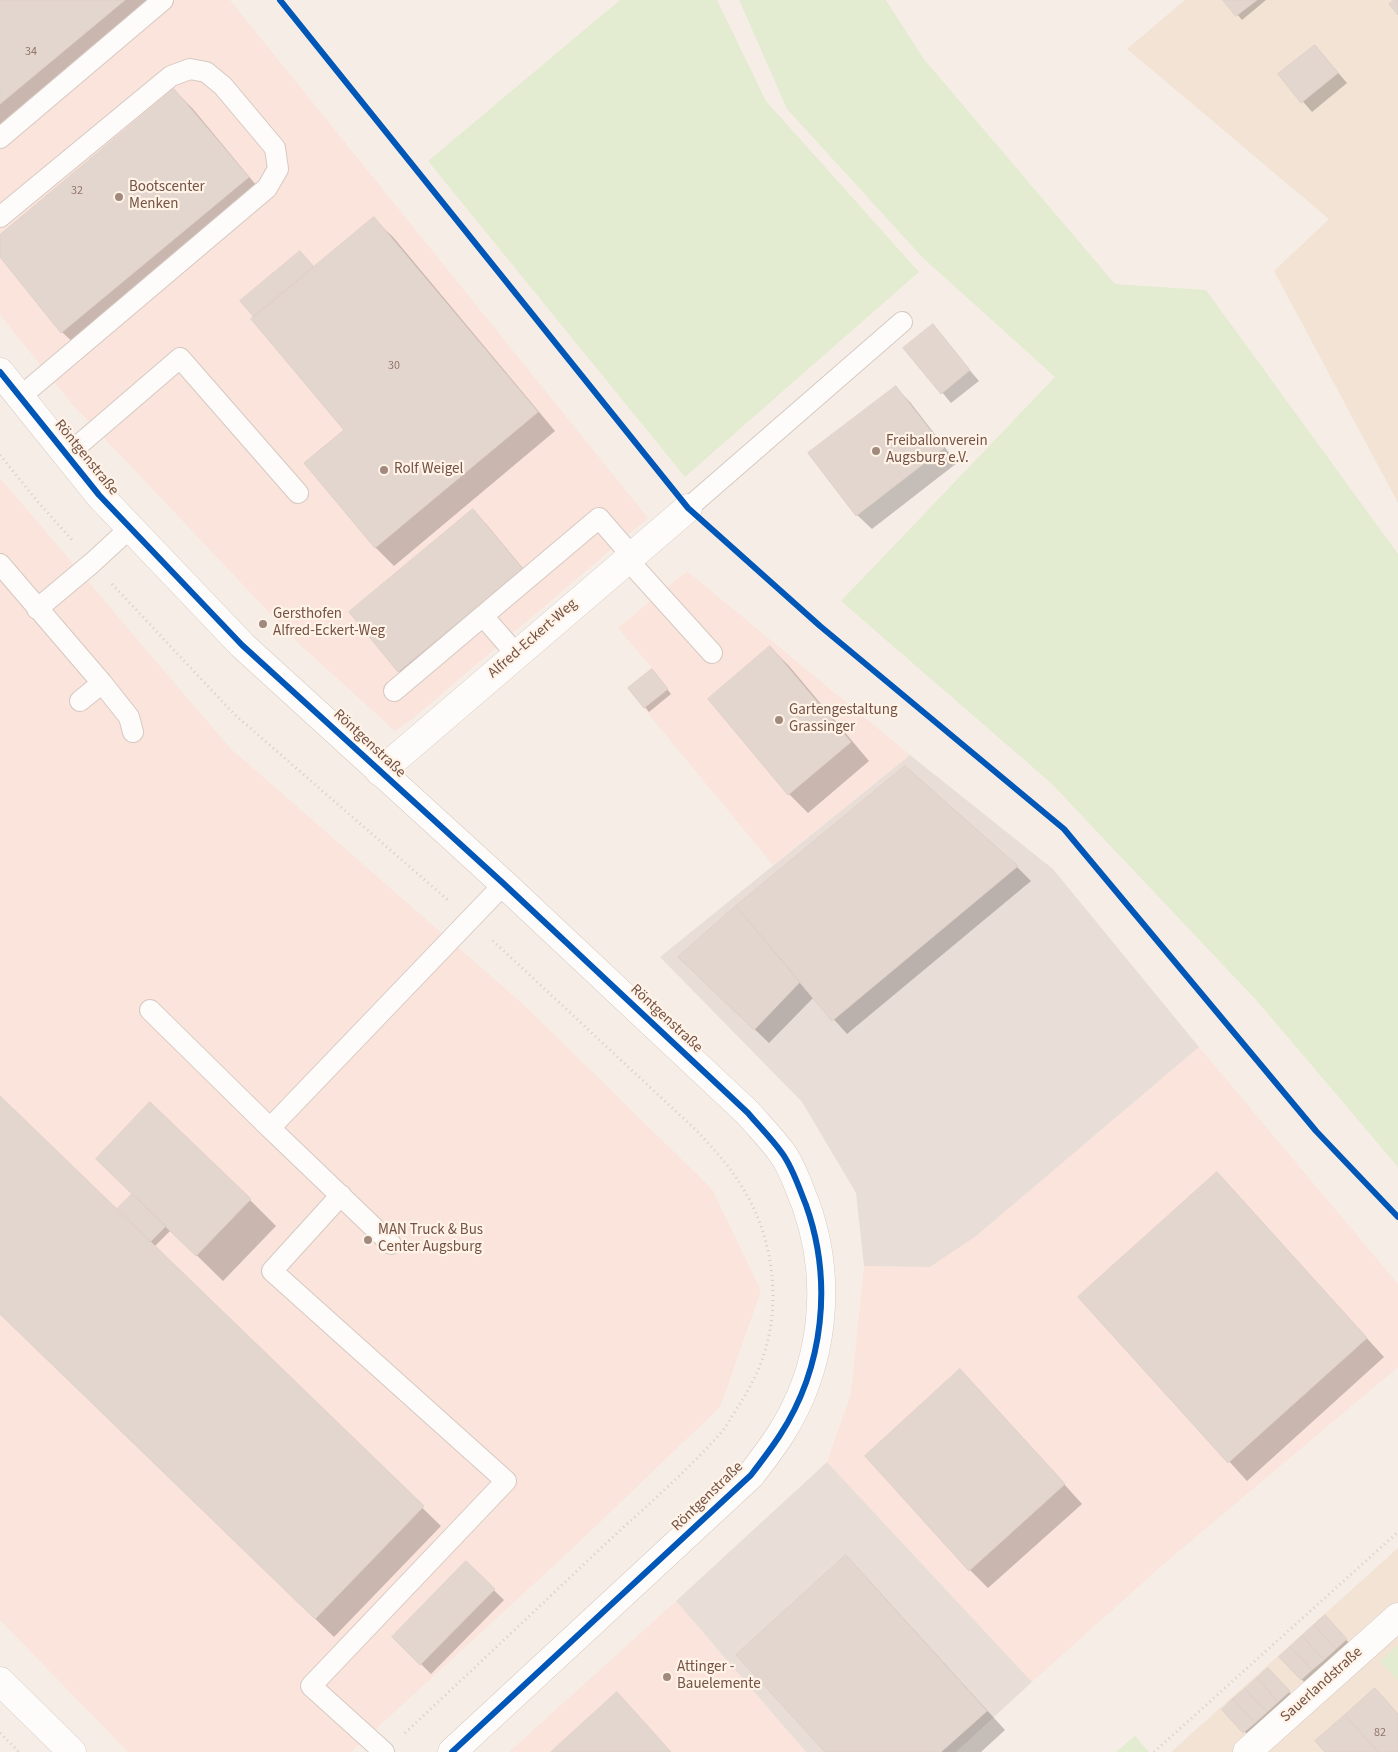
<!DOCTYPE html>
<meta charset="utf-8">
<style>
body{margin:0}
canvas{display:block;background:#f6eee6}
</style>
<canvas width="1398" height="1752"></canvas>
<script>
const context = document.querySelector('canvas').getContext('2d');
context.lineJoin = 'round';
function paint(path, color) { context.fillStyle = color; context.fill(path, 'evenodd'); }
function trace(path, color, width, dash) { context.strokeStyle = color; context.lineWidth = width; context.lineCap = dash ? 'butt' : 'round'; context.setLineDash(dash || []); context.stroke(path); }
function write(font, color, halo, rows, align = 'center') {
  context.font = font + ' "Source Sans 3",sans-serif'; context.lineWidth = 4.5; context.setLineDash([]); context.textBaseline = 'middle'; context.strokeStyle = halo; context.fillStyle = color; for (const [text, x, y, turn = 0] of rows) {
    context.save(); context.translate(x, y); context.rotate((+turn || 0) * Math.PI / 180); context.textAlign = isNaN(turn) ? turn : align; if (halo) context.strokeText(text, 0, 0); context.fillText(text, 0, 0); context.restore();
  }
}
const residential = new Path2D(`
 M1185,0H1398V503L1274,271L1329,219L1127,49Z
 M1398,1548V1752H1171Z`);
const commercial = new Path2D(`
 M0,0H230L648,518L411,720L395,731L296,641L71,403L0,315Z
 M0,478L230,748L524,1005L712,1189L761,1291L720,1407L574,1547L351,1752H128L0,1620Z
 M687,571L910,755L773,865L627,688L652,668L618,628Z
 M1199,1047L1398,1284V1367L1166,1562L1032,1682L827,1462L851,1394L864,1266L930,1267L975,1237Z
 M676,1601L806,1752H509Z`);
const industrial = new Path2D(`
 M910,755L1053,869L1199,1047L975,1237L930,1267L864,1266L856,1193L802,1102L660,957Z
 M827,1462L1032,1682L956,1752H806L676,1601Z`);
const green = new Path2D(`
 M620,0H717L766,101L919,272L685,477L428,161Z
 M739,0H886L923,58L1115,284L1206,290L1398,554V1167L1257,1001L1051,783L841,601L1055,377L922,257L787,109Z
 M1398,1645V1681L1380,1661Z
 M1135,1736L1149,1752H1116Z`);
const shadow = new Path2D(`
 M0,0H166L0,138Z
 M1225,0H1266L1242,20Z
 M1315,46L1347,83L1312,112L1280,75Z
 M174,90L193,109L266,197L81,350L62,332L0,255V237Z
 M374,219L393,237L555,431L394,566L376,548L345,430L314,268Z
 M932,326L979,381L951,403L905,348Z
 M896,388L910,402L957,463L872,529L857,515L810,454Z
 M473,511L487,525L536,584L413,685L399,671Z
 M770,647L789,666L869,761L808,813L789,794Z
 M656,675L671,694L649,712L645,707Z
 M1017,867L1031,881L847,1034L814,997L769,1043L694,971Z
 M0,1097L117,1211L133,1194L250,1200L276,1226L223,1281L171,1230L154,1247L441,1526L334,1637L0,1313Z
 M1217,1174L1384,1357L1247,1481L1080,1297Z
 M979,1390L1082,1504L988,1588L970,1570Z
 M466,1563L504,1600L431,1674L394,1637Z
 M865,1576L1005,1730L981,1752H826Z
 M1325,1617L1350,1644L1306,1684L1281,1657Z
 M1268,1670L1293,1696L1249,1736L1224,1710Z`);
const building = new Path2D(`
 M0,0H125L0,104Z
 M1223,0H1257L1236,16Z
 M1395,0H1398V15L1389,4Z
 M1315,45L1338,73L1301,103L1278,74Z
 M174,89L249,177L61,333L0,257V235Z
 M374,217L538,412L375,548L304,463L344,430L251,319Z
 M300,251L314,267L254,317L240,301Z
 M933,324L970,370L941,394L903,348Z
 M896,386L944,448L856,516L808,453Z
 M473,509L523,569L398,672L349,612Z
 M770,646L851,742L788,795L708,699Z
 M652,669L668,689L644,708L628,688Z
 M905,766L1018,866L832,1021L736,906Z
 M736,906L800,982L754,1030L678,957Z
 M0,1096L424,1506L315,1619L0,1314Z
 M150,1102L251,1199L196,1256L96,1159Z
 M1217,1172L1367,1338L1228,1463L1078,1297Z
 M132,1194L166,1226L150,1242L117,1209Z
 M960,1369L1065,1484L969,1571L865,1456Z
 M846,1555L987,1711L941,1752H825L736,1655Z
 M466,1561L495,1589L420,1665L392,1637Z
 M1325,1615L1347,1639L1336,1649L1314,1625Z
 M1314,1625L1336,1649L1324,1660L1302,1636Z
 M1302,1636L1324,1660L1312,1670L1290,1647Z
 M1290,1647L1312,1670L1301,1680L1279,1657Z
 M1268,1668L1290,1691L1278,1702L1257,1678Z
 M1257,1678L1278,1702L1267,1712L1245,1689Z
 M1375,1688L1398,1714V1752H1378L1345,1715Z
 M1245,1689L1267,1712L1255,1723L1233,1699Z
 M617,1692L671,1752H551Z
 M1233,1699L1255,1723L1243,1733L1222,1710Z
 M1345,1715L1378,1752H1325L1315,1741Z`);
const path = new Path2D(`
 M0,455L38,502L74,542
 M112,584L234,714L449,901
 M0,1733L19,1752
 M405,1733C471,1671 537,1609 602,1547C642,1510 684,1474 720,1434C728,1425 734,1412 741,1402C749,1389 757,1375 762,1360C783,1302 773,1233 739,1182C727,1163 712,1147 697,1131L491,939
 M1154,1752L1398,1532`);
const service = new Path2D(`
 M0,138L163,0
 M0,217L171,76L190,69L206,72L223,86L275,148L278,169L267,188L20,397
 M67,455L180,358L298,493
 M688,508L902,322
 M627,559L712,653
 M0,564L102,683L129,717L133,732
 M37,609L92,563L130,528
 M483,616L516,654
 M394,691L599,518L631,555
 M80,701L102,683
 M150,1010L270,1128L504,884
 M270,1128L391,1244
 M341,1195L272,1271L506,1481L311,1686L384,1752`);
const minor = new Path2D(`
 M380,772L688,508
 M0,1681L72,1752
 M1247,1752L1398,1617`);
const tertiary = new Path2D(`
 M0,372L99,495L242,645L504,884L748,1113C759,1126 772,1139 782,1153C793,1168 799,1188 806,1205C833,1281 824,1367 780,1435C771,1449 761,1462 751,1475L452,1752`);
const cycleway = new Path2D(`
 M280,0L688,508L820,626L1064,829L1316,1131L1398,1217
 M0,372L99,495L242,645L504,884L748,1113C759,1126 772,1139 782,1153C793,1168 799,1188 806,1205C833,1281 824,1367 780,1435C771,1449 761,1462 751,1475L452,1752`);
const markers = [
 [119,197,5,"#a2897e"],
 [876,451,5,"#a2897e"],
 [384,470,5,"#a2897e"],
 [263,624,5,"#a2897e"],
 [779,720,5,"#a2897e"],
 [368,1240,5,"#a2897e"],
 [667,1677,5,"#a2897e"]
];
const numberNames = [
 ["34",31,52],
 ["32",77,191],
 ["30",394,366],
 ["82",1380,1733]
];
const poiNames = [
 ["Bootscenter",129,188],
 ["Menken",129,205],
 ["Freiballonverein",886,442],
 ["Augsburg e.V.",886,459],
 ["Rolf Weigel",394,470],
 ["Gersthofen",273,615],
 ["Alfred-Eckert-Weg",273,632],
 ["Gartengestaltung",789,711],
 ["Grassinger",789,728],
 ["MAN Truck & Bus",378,1231],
 ["Center Augsburg",378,1248],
 ["Attinger -",677,1668],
 ["Bauelemente",677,1685]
];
const streetNames = [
 ["Röntgenstraße",86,458,51],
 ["Alfred-Eckert-Weg",533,639,-41],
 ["Röntgenstraße",369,744,43],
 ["Röntgenstraße",666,1019,43],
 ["Röntgenstraße",708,1497,-44],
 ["Sauerlandstraße",1322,1685,-42]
];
paint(residential, '#f2e3d5');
paint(commercial, '#fae4db');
paint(industrial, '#e9ded7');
paint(green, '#e3ecd0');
paint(shadow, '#0003');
paint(building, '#e3d6ce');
trace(building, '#dfd0c8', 1);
trace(service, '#d6c9c1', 22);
trace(minor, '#d6c9c1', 29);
trace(tertiary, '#d6c9c1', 29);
trace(path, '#d8ccc8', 3, [1, 4]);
trace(service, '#fefcfb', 20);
trace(minor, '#fefcfb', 28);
trace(tertiary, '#fefcfb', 28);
trace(cycleway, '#0057b8', 6);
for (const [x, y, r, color] of markers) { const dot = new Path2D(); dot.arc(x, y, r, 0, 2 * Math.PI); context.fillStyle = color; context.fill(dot); trace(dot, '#fff3e7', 2); }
write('12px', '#92756a', null, numberNames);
write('15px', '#755246', '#fff3e7', poiNames, 'left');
write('15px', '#755246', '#fff3e7', streetNames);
</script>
